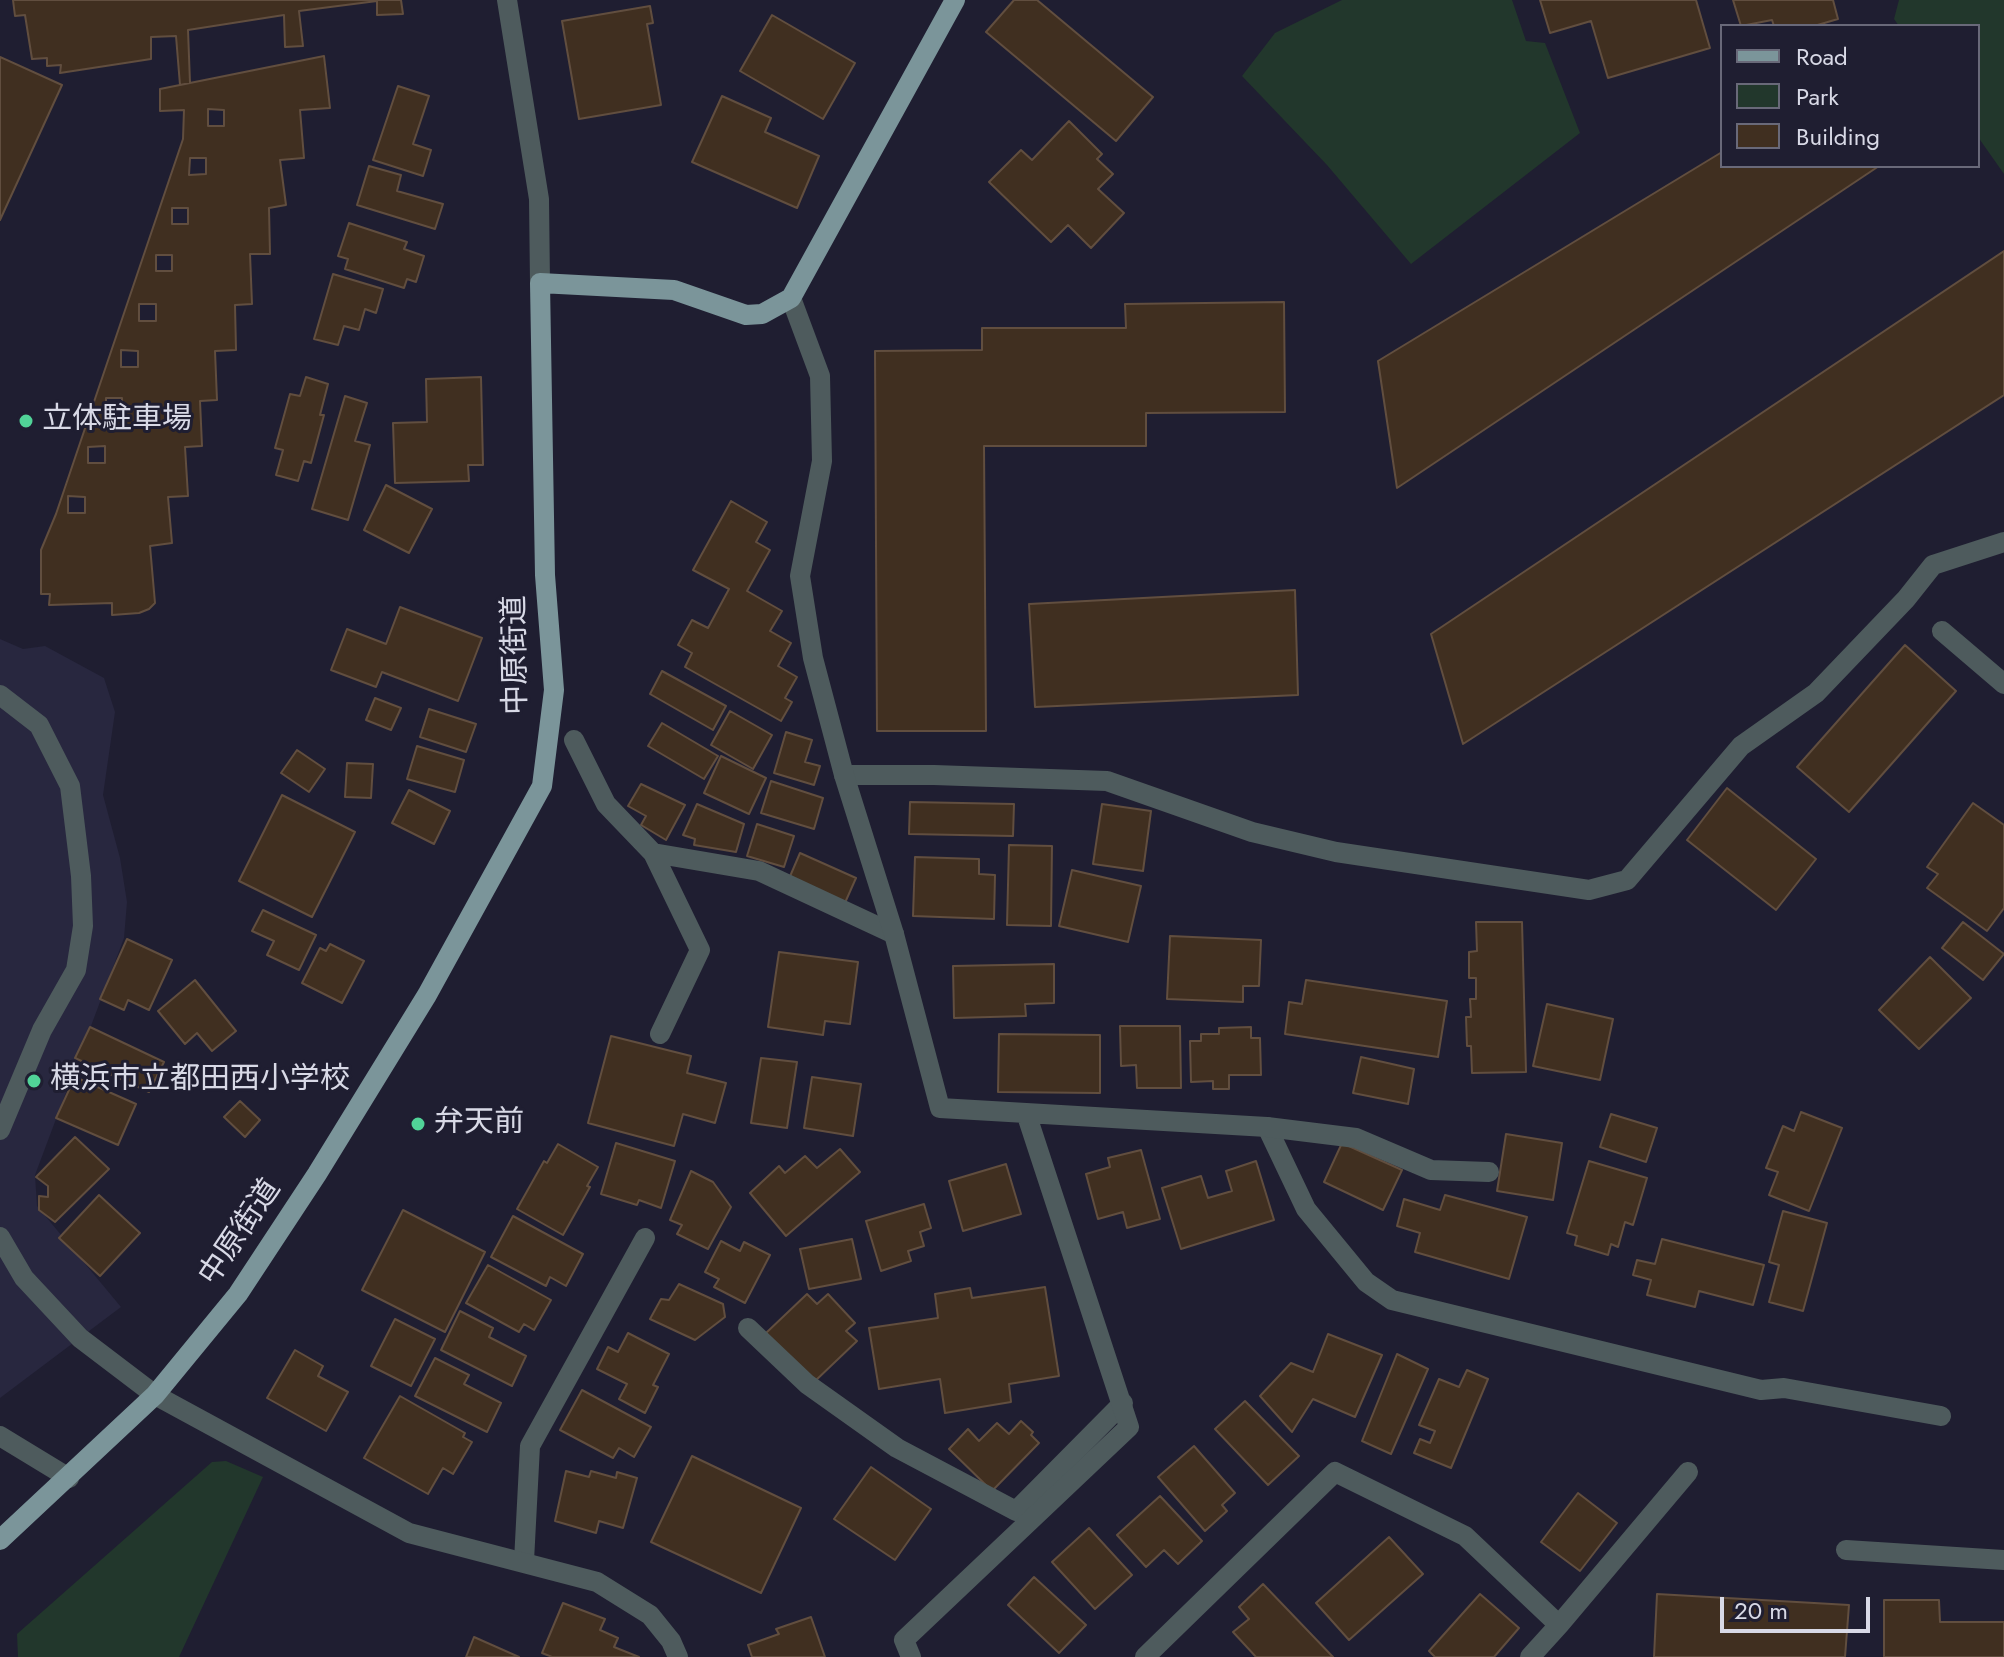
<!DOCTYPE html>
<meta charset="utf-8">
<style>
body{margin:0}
#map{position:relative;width:2004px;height:1657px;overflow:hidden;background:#1f1e31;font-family:Jost,sans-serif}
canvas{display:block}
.legend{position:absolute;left:1720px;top:24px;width:260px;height:144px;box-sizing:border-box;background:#1f1e31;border:2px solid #696979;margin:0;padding:10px 14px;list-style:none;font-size:24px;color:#d8d9e6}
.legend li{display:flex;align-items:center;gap:16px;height:40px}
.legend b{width:40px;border:2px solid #696979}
.scale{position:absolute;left:1720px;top:1597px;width:150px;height:36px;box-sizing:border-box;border:4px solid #d8d9e6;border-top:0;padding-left:10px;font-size:24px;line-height:28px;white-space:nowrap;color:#d8d9e6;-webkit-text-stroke:6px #1f1e31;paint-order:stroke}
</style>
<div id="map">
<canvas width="2004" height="1657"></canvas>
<ul class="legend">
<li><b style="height:10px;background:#7b959a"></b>Road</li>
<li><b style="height:22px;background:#22372c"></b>Park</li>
<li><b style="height:22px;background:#402f20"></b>Building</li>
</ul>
<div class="scale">20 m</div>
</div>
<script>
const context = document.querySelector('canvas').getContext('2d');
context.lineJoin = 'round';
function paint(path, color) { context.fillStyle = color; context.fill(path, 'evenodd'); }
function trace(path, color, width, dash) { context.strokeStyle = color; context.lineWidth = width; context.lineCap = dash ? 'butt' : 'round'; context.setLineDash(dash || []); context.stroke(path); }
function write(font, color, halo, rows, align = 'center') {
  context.font = font + ' Jost,"Noto Sans JP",sans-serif'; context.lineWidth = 6; context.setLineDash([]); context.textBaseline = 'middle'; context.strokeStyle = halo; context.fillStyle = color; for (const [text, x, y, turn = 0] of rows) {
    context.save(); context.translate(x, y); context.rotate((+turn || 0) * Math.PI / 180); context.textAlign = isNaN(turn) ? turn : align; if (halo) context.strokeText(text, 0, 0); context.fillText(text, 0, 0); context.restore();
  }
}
const built = new Path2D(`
 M0,639L23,649L45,646L104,678L115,712L103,795L120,858L127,902L124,938L35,1175L37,1206L121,1307L0,1398Z`);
const green = new Path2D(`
 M1342,0H1512L1526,41L1545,43L1580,133L1411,264L1327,165L1242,76L1275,33Z
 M1899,0H2004V174L1978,137V26H1899L1894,19Z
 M226,1461L263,1477L179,1657H18L17,1634L212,1462Z`);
const building = new Path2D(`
 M13,0H401L403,14L377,15V1L299,11L303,46L285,47L284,15L188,30L190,83L180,85L176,36L151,37V59L60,73L61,65L47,66V58L32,59L25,15L15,16Z
 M1014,0H1037L1153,97L1116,141L986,32Z
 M1540,0H1696L1710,48L1608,78L1591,21L1550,33Z
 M1733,0H1833L1838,19L1814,26H1774L1772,20L1741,26Z
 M650,6L653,23L647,24L661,105L579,119L562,21Z
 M772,15L855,63L823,119L740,71Z
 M324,56L330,108L300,110L304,158L280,160L286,205L269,208L270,254H250L252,304L235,305L236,350L215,351L217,400L200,401L202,446L185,447L188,496L168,497L172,543L150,546L155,603L149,609L139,613L112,615V603L49,605L50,594H41V550L56,514L183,139L184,110L160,111V89ZM208,109L224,110V126H208ZM190,158H206V174L189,175ZM172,208H188V224H172ZM156,255H172V271H156ZM139,304H156V321H139ZM121,350L138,351V367H121ZM106,398H122V415H106ZM105,446V463H88V447ZM68,496L85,497V513H68Z
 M0,57L62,85L0,220Z
 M398,86L429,96L413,144L431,150L423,176L373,160Z
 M722,96L771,118L765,132L819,156L797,208L692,162Z
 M1069,121L1102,154L1097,159L1113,174L1098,189L1124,213L1091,248L1068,225L1051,242L989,182L1021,150L1032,160Z
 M1722,152V166H1879L1397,488L1378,361Z
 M369,166L401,175L397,191L443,204L435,229L357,205Z
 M349,223L407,242L404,249L424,256L416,282L407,279L404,288L345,269L348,259L338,256Z
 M2004,251V395L1463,744L1431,634Z
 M333,274L383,289L376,313L365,309L359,330L344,326L338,345L314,339Z
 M1284,302L1285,412L1146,413V446H984L986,731H877L875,351L982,350V328H1126L1125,304Z
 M306,377L328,384L320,415H324L311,463L304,461L298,481L276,475L283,450L275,448L290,394L300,396Z
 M481,377L483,465H468L469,481L395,483L393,423L427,422L426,379Z
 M345,396L367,403L355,441L370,445L348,520L312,509Z
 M386,485L432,509L409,553L364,530Z
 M731,501L767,522L756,542L770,550L747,591L782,611L770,631L791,643L778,666L797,677L785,698L792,702L781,721L685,667L692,653L678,645L692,620L708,628L729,589L693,570Z
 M1295,590L1298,695L1035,707L1029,604Z
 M400,607L482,638L458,701L382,672L376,687L331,670L347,629L386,644Z
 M1905,645L1956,691L1849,812L1797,767Z
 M662,671L726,706L713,730L650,694Z
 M375,698L401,708L391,730L366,720Z
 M429,709L476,724L466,752L420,737Z
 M730,711L772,735L753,769L711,745Z
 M662,723L718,756L704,779L648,746Z
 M786,732L812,740L805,762L820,766L814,785L774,773Z
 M417,746L464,760L455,792L407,779Z
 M297,750L325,769L309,792L281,773Z
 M721,756L766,778L749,814L704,793Z
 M347,763L373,764L371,798L345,797Z
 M771,781L823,798L814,829L761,813Z
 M641,784L685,805L666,840L641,825L646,816L628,806Z
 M1727,788L1816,859L1776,910L1687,840Z
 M409,790L450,811L434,844L392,823Z
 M282,795L355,832L312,917L239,881Z
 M910,802L1014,804L1013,836L909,834Z
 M1973,803L2004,825V908L1987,931L1927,888L1938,874L1927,867Z
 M697,804L744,824L736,852L694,845L695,839L683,835Z
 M1102,804L1151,811L1143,871L1093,864Z
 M757,824L794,836L784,867L747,856Z
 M1009,845L1052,846L1051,926L1007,925Z
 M800,853L856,878L844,905L788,881Z
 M915,857L979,859V874L995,875L994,919L913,916Z
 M1072,870L1141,886L1128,942L1059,926Z
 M263,910L316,935L299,970L267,955L274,941L252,931Z
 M1476,922H1522L1526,1072L1472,1073L1471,1046H1467L1466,1017H1471L1470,999H1476V978H1469V952L1477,951Z
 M1963,922L2004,954L1983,980L1942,948Z
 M1170,936L1261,940L1259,986H1243V1002L1167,999Z
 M127,939L172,960L149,1010L128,1000L124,1010L100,999Z
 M330,944L364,961L342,1003L302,983L320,948L326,951Z
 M779,952L858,962L850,1024L825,1021L823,1035L768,1027Z
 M1930,957L1971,998L1919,1049L1879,1010Z
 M1054,964V1003L1025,1004L1026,1016L954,1018L953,966Z
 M195,980L236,1031L212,1051L197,1033L185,1044L158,1011Z
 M1306,980L1447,1001L1438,1057L1285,1034L1289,1002L1302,1004Z
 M1547,1004L1613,1019L1600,1080L1533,1066Z
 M1120,1026H1180L1181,1088H1137L1136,1065L1121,1066Z
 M90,1027L164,1062L149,1092L75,1058Z
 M1251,1027V1038H1260L1261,1075H1229V1089H1213V1081L1191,1082L1190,1041H1201V1034H1219V1028Z
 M999,1034L1100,1035V1093L998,1092Z
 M611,1036L691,1056L687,1073L726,1083L715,1123L683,1114L674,1146L588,1123Z
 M1361,1057L1414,1069L1408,1104L1353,1093Z
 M761,1058L797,1062L787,1128L751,1123Z
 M75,1077L136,1104L118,1145L56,1118Z
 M812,1077L861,1084L853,1136L804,1128Z
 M240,1101L260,1120L245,1137L224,1117Z
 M1801,1112L1842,1128L1809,1211L1769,1195L1778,1172L1766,1168L1783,1126L1794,1131Z
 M1611,1114L1657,1128L1646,1162L1600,1147Z
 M1506,1134L1562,1143L1553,1200L1497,1191Z
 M75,1137L109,1169L55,1222L39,1210V1196L48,1197V1186L36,1177Z
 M616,1143L675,1161L661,1208L639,1200L637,1205L601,1194Z
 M1342,1143L1402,1170L1383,1210L1324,1182Z
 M558,1144L598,1167L587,1186L590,1187L563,1235L517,1209L544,1161L547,1163Z
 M840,1149L860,1172L786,1236L750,1193L779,1166L785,1173L805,1156L817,1168Z
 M1141,1150L1160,1219L1127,1228L1123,1212L1098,1219L1086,1174L1110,1167L1108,1158Z
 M1256,1161L1274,1220L1181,1249L1162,1188L1201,1176L1208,1198L1232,1191L1226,1171Z
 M1589,1161L1647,1178L1633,1225L1625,1222L1618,1247L1611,1244L1608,1255L1575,1245L1577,1236L1567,1233Z
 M1006,1164L1021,1214L963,1231L949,1181Z
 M691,1171L713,1182L731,1207L708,1249L677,1234L682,1225L670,1220Z
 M99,1195L140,1233L100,1276L59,1238Z
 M1445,1195L1527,1217L1509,1279L1415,1252L1420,1233L1397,1226L1404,1199L1440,1210Z
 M924,1204L931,1228L920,1232L924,1246L908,1251L911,1261L881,1271L866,1221Z
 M403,1210L485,1252L445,1332L362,1290Z
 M1783,1211L1827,1223L1803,1311L1769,1302L1779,1265L1769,1262Z
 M513,1216L583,1254L566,1286L550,1277L546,1286L491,1257Z
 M852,1239L861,1279L809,1289L800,1249Z
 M1662,1239L1764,1265L1753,1305L1699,1291L1695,1307L1647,1295L1651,1280L1633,1275L1637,1260L1655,1264Z
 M721,1241L740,1251L744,1242L770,1255L745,1303L714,1287L719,1279L705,1272Z
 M488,1265L551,1300L534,1330L524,1324L519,1332L466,1303Z
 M679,1284L723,1304L725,1317L695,1340L650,1319L661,1299L669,1300Z
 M1045,1287L1059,1376L1009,1384L1011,1402L945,1413L940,1379L879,1389L869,1328L938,1318L935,1294L970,1288L972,1298Z
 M807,1294L817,1304L828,1294L855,1323L846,1331L857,1341L813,1383L766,1333Z
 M460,1311L493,1328L489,1337L526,1356L512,1386L441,1350Z
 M395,1319L435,1339L411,1386L371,1366Z
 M628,1333L669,1354L653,1385L658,1387L645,1413L619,1399L627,1384L597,1369L608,1347L618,1352Z
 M1328,1334L1382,1355L1355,1417L1313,1399L1292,1432L1260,1396L1291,1363L1313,1372Z
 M295,1350L323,1366L318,1376L348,1392L326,1431L267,1398Z
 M1397,1354L1428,1369L1391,1454L1362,1441Z
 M435,1358L469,1375L464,1384L501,1403L487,1432L415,1396Z
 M1467,1370L1488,1379L1451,1468L1414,1453L1420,1439L1430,1443L1435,1431L1419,1425L1439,1379L1459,1387Z
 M582,1390L651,1427L634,1457L619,1448L613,1458L560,1430Z
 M400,1396L465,1433L463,1437L472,1442L453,1474L443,1468L428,1494L364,1458Z
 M1245,1401L1299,1456L1268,1485L1215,1429Z
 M1021,1421L1033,1432L1031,1435L1039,1443L992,1491L949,1449L968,1429L979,1441L997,1423L1009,1434Z
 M1194,1446L1235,1493L1222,1505L1227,1511L1205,1531L1158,1477Z
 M692,1456L801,1508L761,1593L651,1542Z
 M871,1467L931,1509L895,1560L834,1519Z
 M566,1471L589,1477L591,1471L616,1478L617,1472L637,1478L623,1528L599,1521L596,1533L555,1521Z
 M1578,1493L1617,1523L1580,1571L1541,1542Z
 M1160,1496L1202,1541L1178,1564L1164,1550L1146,1567L1117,1535Z
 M1089,1528L1132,1575L1095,1609L1052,1562Z
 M1389,1537L1423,1574L1349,1640L1316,1603Z
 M1034,1577L1086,1625L1059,1653L1008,1605Z
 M1263,1584L1333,1657H1256L1233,1632L1249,1619L1239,1607Z
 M1480,1594L1519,1628L1494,1657H1435L1429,1651Z
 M1657,1594L1849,1605L1845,1657H1654Z
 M1884,1600H1939L1940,1622H2004V1657H1884Z
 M563,1603L605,1619L600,1630L618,1638L614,1647L639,1657H552L542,1653Z
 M811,1617L825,1657H752L748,1645L779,1634L776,1629Z
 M474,1637L519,1657H466Z`);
const service = new Path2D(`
 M1942,631L2004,684
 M0,695L39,725L70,786L81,876L83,926L76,970L42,1030L0,1130
 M574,740L606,804L653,853L700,950L660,1034
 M844,775H934L1107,781L1252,832L1336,852L1589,890L1627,880L1741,746L1816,693L1906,599L1933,565L2004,542
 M653,853L759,871L894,934
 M1267,1127L1306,1209L1366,1282L1392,1300L1761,1390L1784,1388L1941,1416
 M0,1237L24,1278L80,1338L155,1395
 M748,1328L807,1384L897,1448L1016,1511L1123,1403
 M1846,1550L2004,1560
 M524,1561L530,1446L645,1238`);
const minor = new Path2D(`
 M791,298L820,376L822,461L800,576L813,658L844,775L894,934L940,1108L1267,1127L1356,1138L1431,1170L1489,1172
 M155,1395L409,1533L597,1582L650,1615L671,1641L678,1657
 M0,1436L69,1478
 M1559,1625L1688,1472
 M911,1657L904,1640L1129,1427L1026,1113
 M1145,1657L1335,1472L1465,1536L1559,1625L1530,1657`);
const tertiary = new Path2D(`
 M507,0L539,199L540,283`);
const primary = new Path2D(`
 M0,1540L155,1395L238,1294L317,1174L427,995L542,786L554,690L545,575L540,283L674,290L746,315L762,314L791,298L955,0`);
const markers = [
 [26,421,8,"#51d398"],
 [34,1081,8,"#51d398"],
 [418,1124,8,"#51d398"]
];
const poiNames = [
 ["立体駐車場",42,421],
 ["横浜市立都田西小学校",50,1081],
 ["弁天前",434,1124]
];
const streetNames = [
 ["中原街道",517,655,-91],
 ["中原街道",241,1233,-56]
];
paint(built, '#28273f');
paint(green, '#22372c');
paint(building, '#402f20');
trace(building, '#614e3f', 2);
trace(service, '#4e5b5d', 20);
trace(minor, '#4e5b5d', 20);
trace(tertiary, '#4e5b5d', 20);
trace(primary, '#7b959a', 20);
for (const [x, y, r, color] of markers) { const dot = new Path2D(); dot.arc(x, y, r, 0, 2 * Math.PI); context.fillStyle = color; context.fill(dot); trace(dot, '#1f1e31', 3); }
write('30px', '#d8d9e6', '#1f1e31', poiNames, 'left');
write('30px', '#d8d9e6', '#1f1e31', streetNames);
</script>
